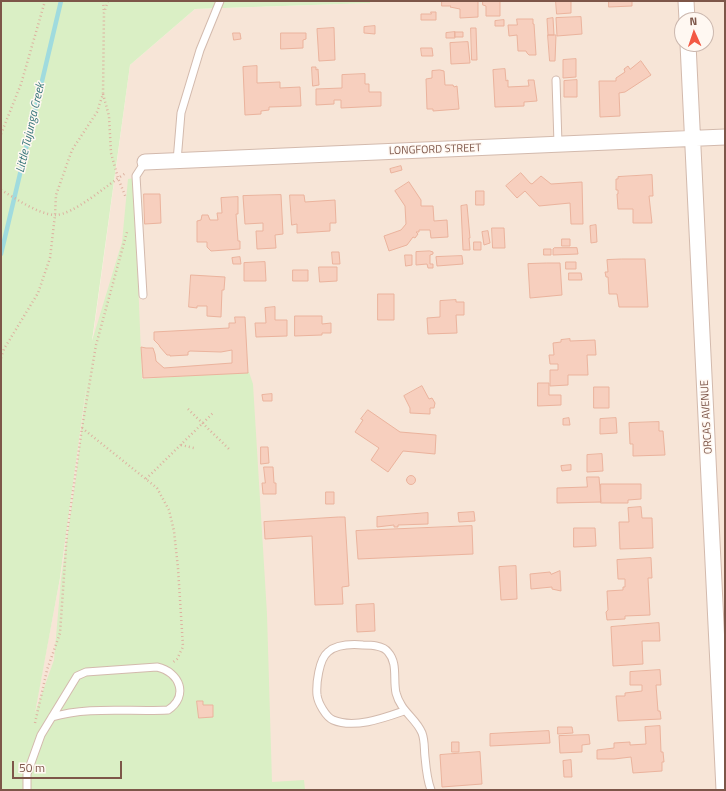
<!DOCTYPE html>
<style>
body{margin:0}
#map{position:relative;width:726px;height:791px;overflow:hidden;background:#fef4e9;font-family:"Titillium Web",sans-serif}
canvas{display:block}
.frame{position:absolute;inset:0;border:2px solid #7d5649;pointer-events:none}
.north{position:absolute;left:674px;top:12px;width:40px;height:40px;box-sizing:border-box;background:#fff8f2;border:1px solid #cbb7ae;border-radius:50%;rotate:357deg;font-size:11px;font-weight:700;line-height:16px;text-align:center;color:#7d5649}
.north::after{content:'';display:block;margin:auto;width:14px;height:18px;background:#f35944;clip-path:polygon(50% 0,100% 100%,50% 72%,0 100%)}
.scale{position:absolute;left:12px;top:761px;width:110px;height:18px;box-sizing:border-box;border:2px solid #7d5649;border-top:0;padding-left:5px;font-size:12px;line-height:14px;white-space:nowrap;color:#7d5649;-webkit-text-stroke:3px #fff8f2;paint-order:stroke}
</style>
<div id="map">
<canvas width="726" height="791"></canvas>
<div class="frame"></div>
<div class="north">N</div>
<div class="scale">50 m</div>
</div>
<script>
const context = document.querySelector('canvas').getContext('2d');
context.lineJoin = 'round';
function paint(path, color) { context.fillStyle = color; context.fill(path, 'evenodd'); }
function trace(path, color, width, dash) { context.strokeStyle = color; context.lineWidth = width; context.lineCap = dash ? 'butt' : 'round'; context.setLineDash(dash || []); context.stroke(path); }
function write(font, color, halo, rows, align = 'center') {
  context.font = font + ' "Titillium Web",sans-serif'; context.lineWidth = 3; context.setLineDash([]); context.textBaseline = 'middle'; context.strokeStyle = halo; context.fillStyle = color; for (const [text, x, y, turn = 0] of rows) {
    context.save(); context.translate(x, y); context.rotate((+turn || 0) * Math.PI / 180); context.textAlign = isNaN(turn) ? turn : align; if (halo) context.strokeText(text, 0, 0); context.fillText(text, 0, 0); context.restore();
  }
}
const residential = new Path2D(`
 M370,1H725V790H34L32,726L60,578L130,65L195,9L369,3ZM682,20H706V44H682Z`);
const green = new Path2D(`
 M1,1H370V3L195,9L130,65L92,341L122,242L128,179L134,178L142,379L249,372L253,384L267,614L272,782L304,780L305,790H1ZM87,382L76,477L61,579L54,660L35,713L60,578Z`);
const stream = new Path2D(`
 M1,254L61,1`);
const building = new Path2D(`
 M442,1H478V17L460,18V9L450,7L451,6H442Z
 M483,1H500V16H486V6L483,5Z
 M556,1H571V13L557,14Z
 M609,1H632V6L609,7Z
 M431,12H436V20H421V14H431Z
 M581,17L582,34L557,36L556,18Z
 M553,18L554,35H548L547,19Z
 M517,19H533V24H534L536,55H529L527,53L526,51H518L517,35L509,36L508,25H517Z
 M504,20V26H495V21Z
 M375,26V34L364,33V27Z
 M334,28L335,60L319,61L317,29Z
 M471,28H476L477,60H472Z
 M455,32H463V37H455Z
 M455,32V38H446V33Z
 M233,33H240L241,39L234,40Z
 M281,33H306V39L303,40V48L281,49Z
 M548,35H556L555,61H550Z
 M468,42L470,63L451,64L450,43Z
 M421,48H432L433,56H422Z
 M576,59V77L563,78V60Z
 M641,61L651,75L625,92L619,93L620,116L600,117L599,81H616V78L625,72L624,69L628,66L630,69Z
 M257,66V83L280,82V88L300,87L301,106L269,107V110L261,111V114L245,115L243,67Z
 M312,67H316V70L318,69L319,85L313,86Z
 M505,69L506,81L508,80V87L529,86L528,80H534L537,101L524,102V106L495,107L493,70Z
 M440,70L444,71L445,85H453L454,87L457,86L459,109L433,111V109H427L426,79L432,78V71Z
 M365,74V84H369V92H381V106L341,108V100H334V104L316,105V89L342,88V75Z
 M577,80V97H564V81Z
 M401,166L402,170L391,173L390,169Z
 M521,173L530,183L532,184L541,176L551,184L582,182L583,224H571L570,203L539,206L525,191L517,198L506,186Z
 M652,175L653,196H649L652,223H633V209H618L617,194H618V190H616V179H618V177Z
 M409,182L421,200V206H433L434,221L447,220L448,237L431,238L430,230H419V232H416L418,234L415,238L413,237L407,245L389,251L384,236L401,230L406,224L405,206L395,191Z
 M476,191H484V205H476Z
 M144,194H160L161,223L145,224Z
 M281,195L283,234L275,235L276,248L257,249L256,231H263V223L245,224L243,196Z
 M290,195H304L305,202L335,200L336,223H330V231L297,233V224L292,225Z
 M238,197V214H236L238,241H240V249L211,251L207,247V242H197V221L201,220L202,215H208L210,220H218L217,213H222L221,198Z
 M467,205L470,238H469L470,250H463L461,206Z
 M596,225L597,242L591,243L590,226Z
 M492,228H504L505,248H493Z
 M488,231L490,243L484,245L482,232Z
 M562,239H570V246H562Z
 M474,242H481V250H474Z
 M577,248L578,254L553,255V249L554,248Z
 M544,249H551V255H544Z
 M430,251L433,252V254L430,255V264H433V268H428L427,264L416,265V252Z
 M332,252H339L340,264H333Z
 M405,255H412V265L406,266Z
 M462,256L463,264L437,266L436,257Z
 M240,257L241,264H233L232,258Z
 M622,259H645L648,307H619L617,294H609L608,277H606L605,272H608L607,260Z
 M265,262L266,281H244V263Z
 M566,262H576V269H566Z
 M547,263H560L562,295L530,298L528,264Z
 M319,267H337V281L320,282Z
 M293,270H308V281H293Z
 M569,273H581L582,280H569Z
 M191,275L225,277L224,290H222L221,317L207,316V306H197V308L189,307Z
 M378,294H394V320H378Z
 M456,300V302H464V315H456L457,333L428,334L427,318L440,317V301Z
 M275,307V320H287V336L256,337L255,323H266L265,308Z
 M295,316H322V324L331,323V333H322V335L295,336Z
 M235,317H245L248,373L143,378L141,347L146,348H153L155,354L156,361L164,368L232,363V350L221,352L190,351L188,352V355L170,356V355H167L160,347L159,345L154,340V332L229,328V323H235Z
 M570,339V341L595,340L596,355H587L588,375H568V385L550,386V370H558V364H550L549,355H554L553,343L561,342V340Z
 M538,383H549V395H561V405L538,406Z
 M422,386L429,399L432,398L435,403L434,408H430V414L410,413V408L404,396Z
 M594,387H609V408H594Z
 M272,394V401H263L262,395Z
 M368,410L400,432L436,435L435,454L403,451L388,472L371,460L379,448L355,432L363,420L361,419Z
 M569,418L570,425H563V419Z
 M616,418L617,433L600,434V419Z
 M659,422V431H663L665,455L633,456V444H630L629,423Z
 M261,447H268L269,463L261,464Z
 M602,454L603,471L587,472V455Z
 M571,465V470L562,471L561,466Z
 M264,467H273L274,483H276V494H263L262,483H265Z
 M406.5 480a4.5 4.5 0 1 1 9 0a4.5 4.5 0 1 1-9 0Z
 M587,477H599L601,502L557,503V488L587,487Z
 M601,484H641V499L628,500V503H601Z
 M326,492H334V504H326Z
 M641,507L642,518H652L653,548L620,549L619,522H629L628,508Z
 M474,512L475,521L459,522L458,513Z
 M428,513V524L398,525V527H394V525L377,527V517Z
 M339,517H345L349,586L342,587L343,604L315,605L312,536L265,539L264,522Z
 M472,526L473,554L358,559L356,531Z
 M574,528H595L596,546L574,547Z
 M651,558L652,578H648L650,615L625,616V619L607,620L606,612L608,610L607,591L623,590V587H625V579H618L617,560Z
 M516,566L517,599L501,600L499,567Z
 M560,571L561,591L552,589V587L531,589L530,574L550,572L551,574Z
 M374,604L375,631L357,632L356,605Z
 M659,623L660,641H642L643,664L613,666L611,627Z
 M660,670L661,685H656L658,711H660L661,719L618,721L616,696H625V693L642,691V685H630V672Z
 M197,701H203V705H213V717L199,718Z
 M660,726L661,752H663L664,762H662V771L633,773L631,757L614,759H597V750L614,748V743L630,742V745L646,744L645,727Z
 M558,727H572L573,733L558,734Z
 M549,731L550,743L490,746V734Z
 M589,735L590,744L582,745V752L560,753L559,736Z
 M452,742H459V752H452Z
 M480,752L482,784L442,787L440,755Z
 M571,760L572,777H564L563,761Z`);
const path = new Path2D(`
 M103,1L104,12
 M103,94L109,116L111,153L118,178L126,198
 M1,134L21,84L45,1
 M1,190C17,199 36,213 54,215C73,216 109,183 126,173
 M1,358L4,349L38,293L50,258L55,215L56,195L72,150L97,112L103,94L104,13L108,1
 M188,409L229,449
 M82,428L157,488L169,510L174,531L178,568L183,647L177,659L172,663
 M181,445L194,448
 M146,479L213,413
 M35,723L47,670L60,633L67,533L82,428L96,345L127,232`);
const service = new Path2D(`
 M556,80L558,144
 M177,161L181,113L200,50L220,1
 M143,295L136,176L145,162
 M404,711C384,718 354,729 333,720C326,717 318,703 317,695C316,684 319,659 328,652C337,644 351,644 363,645C370,645 383,645 388,652C398,663 393,679 396,693C401,712 416,718 422,733C425,741 424,749 425,757C426,768 427,780 431,790
 M27,790V774L41,735L77,676L86,672L157,667C180,672 189,696 168,710C130,712 88,706 52,717`);
const minor = new Path2D(`
 M686,1L687,20
 M688,44L724,790
 M145,162L725,137`);
const streetNames = [
 ["LONGFORD STREET",435,150,-2],
 ["ORCAS AVENUE",707,417,-93]
];
const waterNames = [
 ["Little Tujunga Creek",31,128,-77]
];
paint(residential, '#f7e5d7');
paint(green, '#daefc5');
trace(stream, '#a0dbde', 4.5);
paint(building, '#f7cfbe');
trace(building, '#ebb39d', 1);
trace(service, '#d3baad', 9);
trace(minor, '#d3baad', 17);
trace(path, '#ddb1a0', 2.5, [1, 3]);
trace(service, '#fff', 7);
trace(minor, '#fff', 15);
write('11px', '#7d5649', '#fff8f2', streetNames);
write('italic 12px', '#38777b', '#fff8f2', waterNames);
</script>
